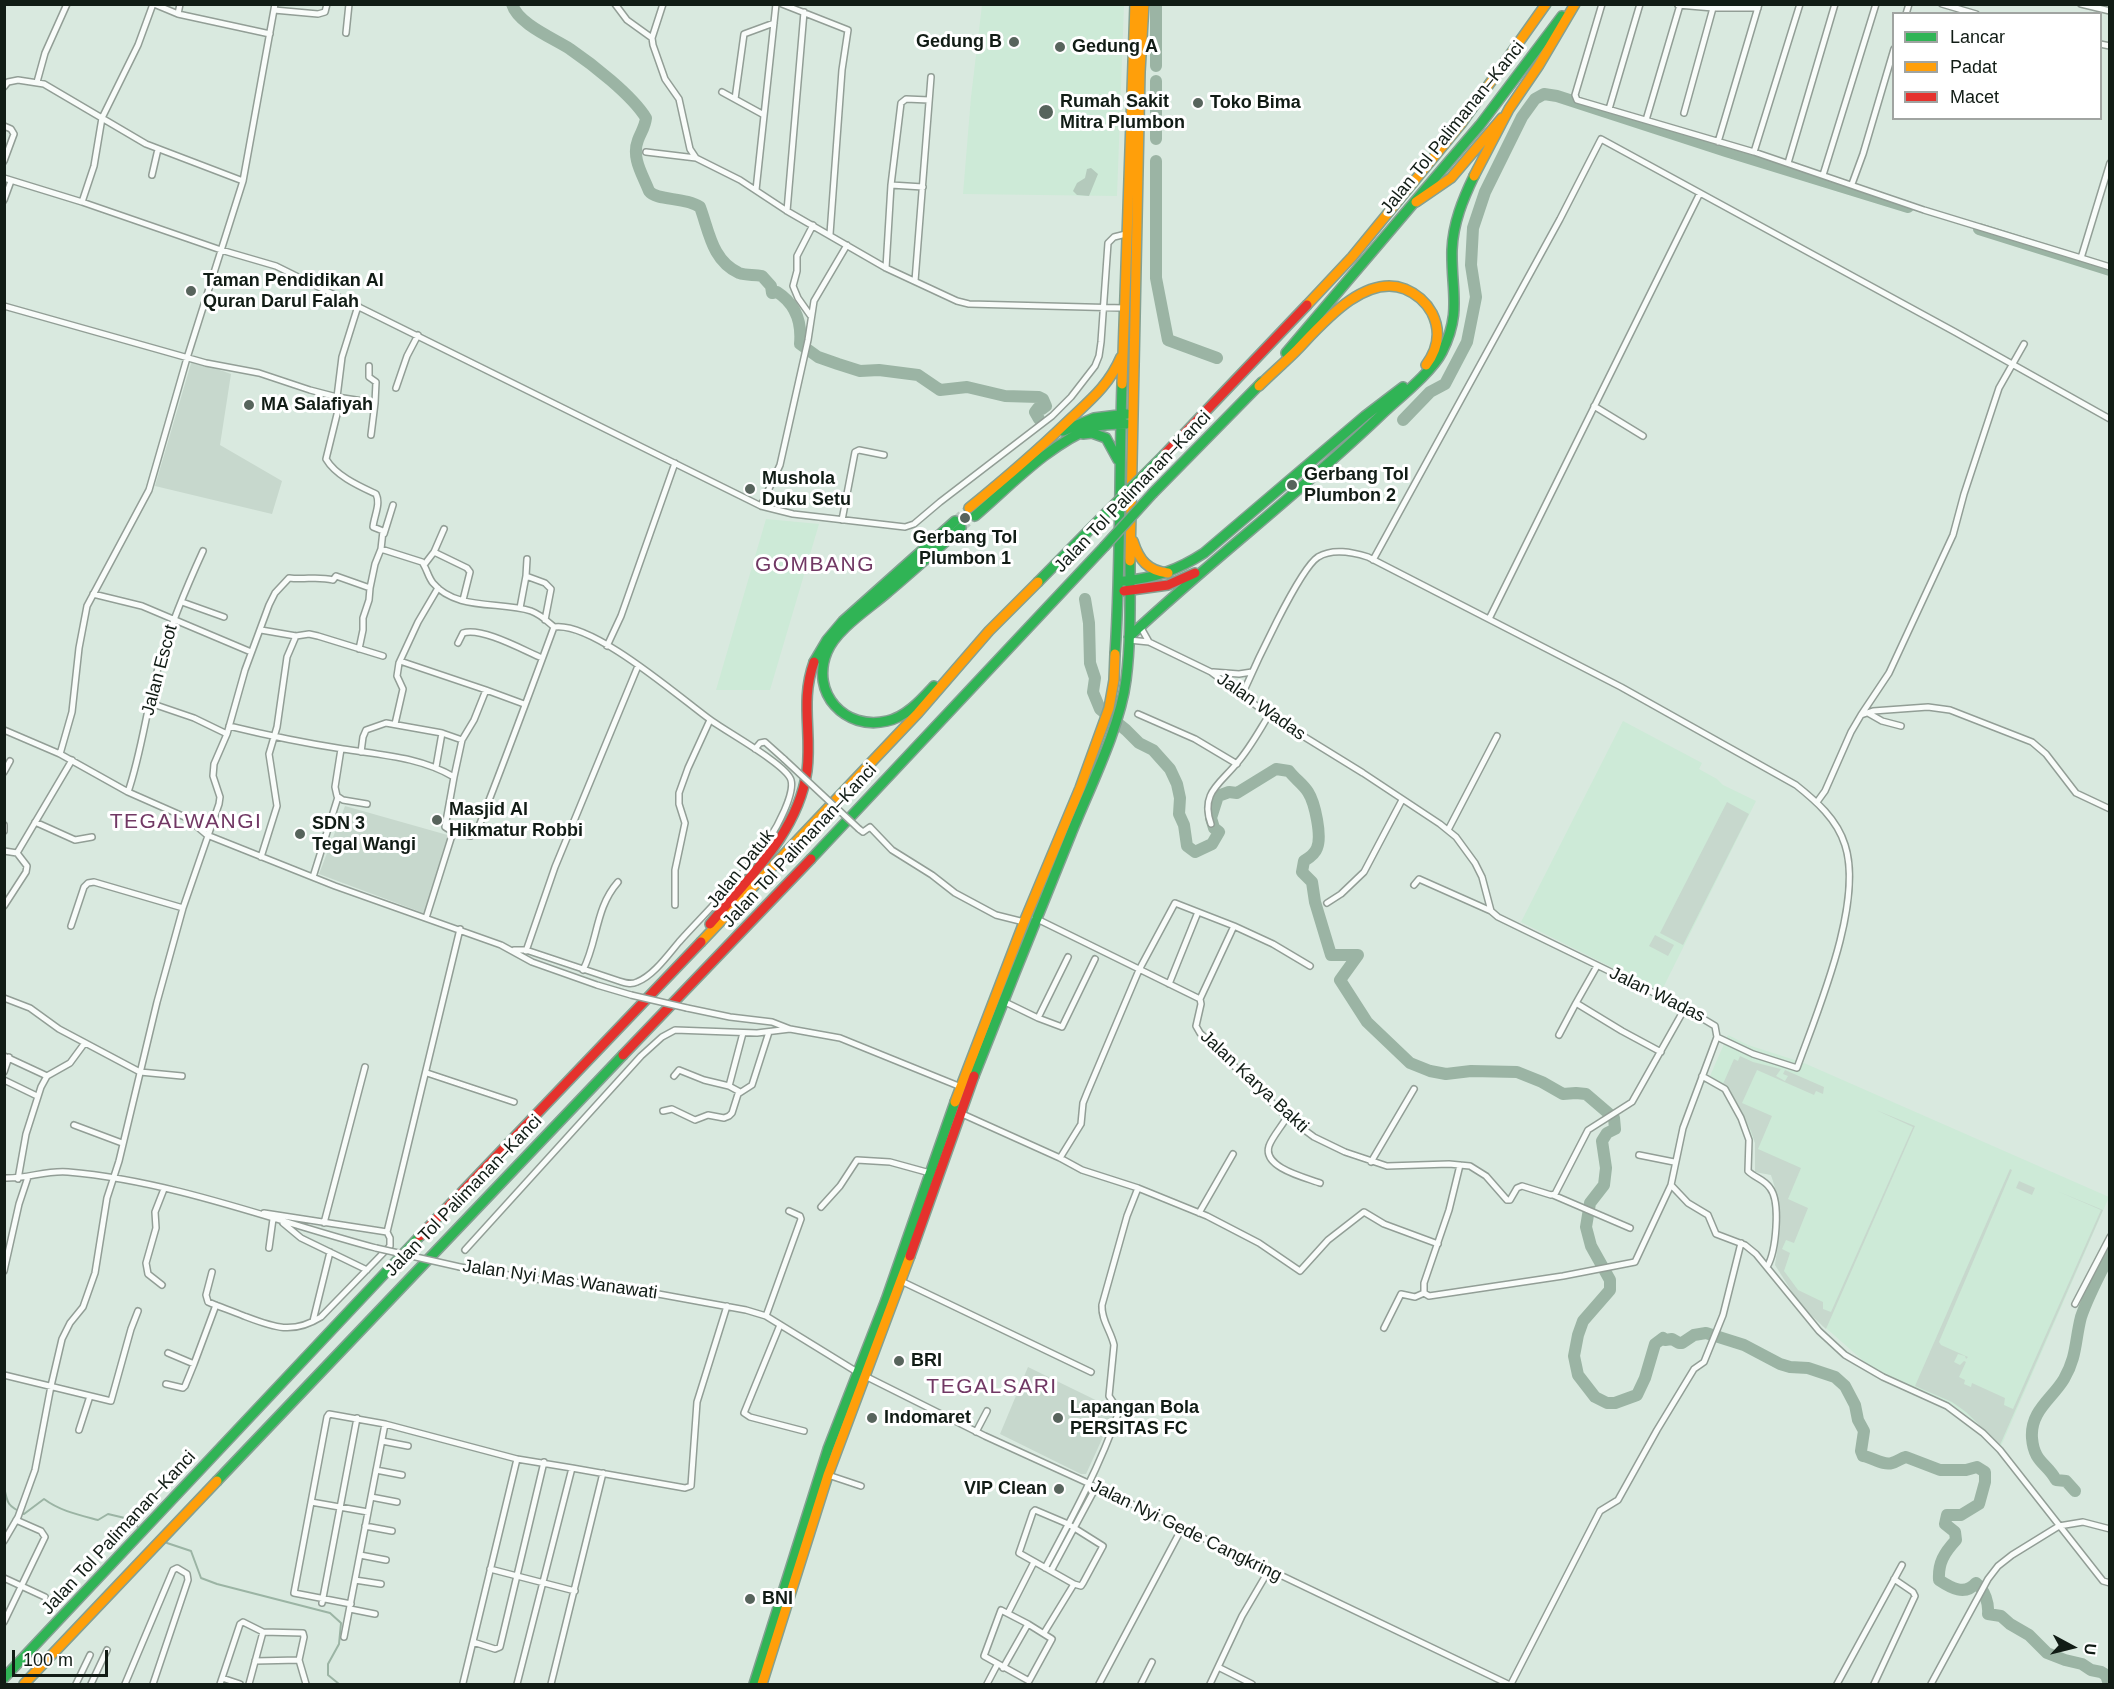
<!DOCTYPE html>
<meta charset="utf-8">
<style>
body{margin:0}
#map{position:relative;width:2114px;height:1689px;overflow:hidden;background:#d9e9df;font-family:Helvetica,sans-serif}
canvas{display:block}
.frame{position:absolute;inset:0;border:6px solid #111c15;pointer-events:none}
.legend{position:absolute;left:1892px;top:12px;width:210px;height:108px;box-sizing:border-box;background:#fff;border:2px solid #a0a4a1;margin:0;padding:8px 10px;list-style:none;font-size:18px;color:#111c15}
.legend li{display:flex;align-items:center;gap:12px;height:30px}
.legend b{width:30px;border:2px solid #a0a4a1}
.north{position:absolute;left:2042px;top:1617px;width:60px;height:60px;-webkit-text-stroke:4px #fff;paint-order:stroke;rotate:97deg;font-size:16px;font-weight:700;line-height:24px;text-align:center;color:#111c15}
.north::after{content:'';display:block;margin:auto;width:21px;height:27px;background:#111c15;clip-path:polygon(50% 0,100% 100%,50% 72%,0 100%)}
.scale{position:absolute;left:12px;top:1650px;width:96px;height:27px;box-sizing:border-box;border:3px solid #111c15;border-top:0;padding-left:8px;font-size:18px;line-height:21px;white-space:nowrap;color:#111c15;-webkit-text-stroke:4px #fff;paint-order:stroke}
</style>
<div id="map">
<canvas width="2114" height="1689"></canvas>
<div class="frame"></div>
<ul class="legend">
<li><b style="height:8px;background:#30b455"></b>Lancar</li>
<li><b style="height:8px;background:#ff9f0a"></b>Padat</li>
<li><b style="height:8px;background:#e5322d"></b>Macet</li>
</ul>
<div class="north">U</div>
<div class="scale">100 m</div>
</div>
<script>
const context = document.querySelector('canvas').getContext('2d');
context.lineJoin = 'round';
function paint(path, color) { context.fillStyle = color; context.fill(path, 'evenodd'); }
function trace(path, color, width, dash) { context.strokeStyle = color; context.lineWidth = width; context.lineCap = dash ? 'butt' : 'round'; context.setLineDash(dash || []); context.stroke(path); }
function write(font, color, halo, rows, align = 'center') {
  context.font = font + ' Helvetica,sans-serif'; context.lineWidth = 6; context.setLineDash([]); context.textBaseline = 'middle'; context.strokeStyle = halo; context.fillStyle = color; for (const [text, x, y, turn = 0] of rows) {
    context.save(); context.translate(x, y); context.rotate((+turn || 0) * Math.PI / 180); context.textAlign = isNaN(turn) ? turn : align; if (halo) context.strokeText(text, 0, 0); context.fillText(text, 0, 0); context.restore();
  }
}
const built = new Path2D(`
 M982,5H1124L1117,196L963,194L971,97Z
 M766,519L819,524L770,690H716Z
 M1623,721L1702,763L1699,769L1717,779L1723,785L1756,801L1661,992L1521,922Z
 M1728,1035L1748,1045L1804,1063L2109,1197L2001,1446L1977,1423L1949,1402L1891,1378L1868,1365L1801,1306L1775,1265L1780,1238V1206L1771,1175L1755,1172V1143L1744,1116L1727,1086L1710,1076Z`);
const green = new Path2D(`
 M192,360L231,374L220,445L282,481L272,514L155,486Z
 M1727,802L1749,814L1683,945L1660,933Z
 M345,806L451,836L426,914L319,874Z
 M1655,935L1674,945L1668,956L1649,946Z
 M1740,1056L1753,1062L1781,1069L1776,1076L1785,1081L1788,1076L1783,1074L1785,1070L1824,1087L1823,1094L1816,1091L1814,1095L1757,1070L1742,1103L1772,1116L1758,1149L1801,1168L1788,1199L1808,1208L1794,1243L1786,1240L1782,1249L1790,1253L1784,1271L1798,1290L1823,1302V1309L1831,1312L1913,1127L1876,1110L1915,1126L1826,1329L1801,1306L1775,1265C1781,1229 1783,1209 1771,1175L1755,1172V1143L1751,1131L1728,1086L1723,1084L1734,1059L1738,1061Z
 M2010,1169L2012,1170L1939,1342L1941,1345L1968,1357L1966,1359L1965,1356L1958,1354L1954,1362L1960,1365L1964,1361L1966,1362L1959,1377L1965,1380L1964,1384L1971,1387L1972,1383L2005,1398L2004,1405L2013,1409L2101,1210L2057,1191L2103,1210L2000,1445L1966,1412L1952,1402L1915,1386Z
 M2019,1181L2035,1188L2032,1195L2016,1188Z
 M1028,1367L1114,1409V1413L1086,1474H1081L1000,1434Z`);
const forest = new Path2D(`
 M1091,168L1098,174L1089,196L1077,195L1073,191L1077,183L1085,178L1087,169Z`);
const stream = new Path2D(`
 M4,1486C7,1504 8,1506 24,1514L44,1499C60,1511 79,1515 98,1520L108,1514L129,1519L138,1527
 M167,1543L191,1551L201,1578L217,1584L330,1613L341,1623L339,1644L328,1664V1675L339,1684`);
const river = new Path2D(`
 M512,4C518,24 553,38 570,49C592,64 632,95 646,118C645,127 641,132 638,140C631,158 643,175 649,191C656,201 686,197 700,207C709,231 712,261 739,273C747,276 754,274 762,276L771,286L772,293L777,292C796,304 802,322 800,344L818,357L838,364L860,371L879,370L918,375L940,390L967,387L1005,396L1039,397L1043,399L1046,406L1042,409L1038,408L1035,412L1039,419
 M1156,4V66
 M1156,139V81
 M1156,161V278L1168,340L1217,358
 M1979,229L2110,270
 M1403,420L1430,392L1445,384L1467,342L1476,297L1471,265L1473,228L1485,192L1522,117L1535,99L1544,94L1557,96L1726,151L1908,207
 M1085,599L1089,623L1090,663L1095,678L1093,692L1100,709L1126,730L1139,743L1153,750L1170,769L1177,784L1180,798L1179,814L1184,825L1187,846L1195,852L1212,844L1219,832L1214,828L1211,818L1218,796L1229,792L1237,793L1276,769L1289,771C1295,779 1303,784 1308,792C1315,803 1322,836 1317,848C1315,854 1309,858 1304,861L1302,872L1312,882L1315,902L1331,955H1358L1340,980L1367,1022L1410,1063L1430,1071L1446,1074L1471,1071L1517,1072L1542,1082L1563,1094L1576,1093L1586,1094L1614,1118L1615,1129L1607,1133L1602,1141L1606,1168L1604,1185L1590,1203L1586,1227L1591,1246L1610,1280V1290L1583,1321L1578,1335L1574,1356L1578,1375L1595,1397L1607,1403H1615L1637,1395L1645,1378L1655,1344L1663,1338L1665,1340L1672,1339L1679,1343H1682L1694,1335L1706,1333L1744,1345L1780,1364L1790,1367L1808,1368L1835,1377L1845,1386L1855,1405L1858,1420L1864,1431L1861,1451L1863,1456C1872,1457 1883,1466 1892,1463C1897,1462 1901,1458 1906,1457L1940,1470H1966L1977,1467L1985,1472V1482L1979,1504L1961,1515H1947L1945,1524L1955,1532L1956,1540C1944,1553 1938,1563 1939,1580C1951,1588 1965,1596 1976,1583C1985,1590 1989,1604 1988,1614L2001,1616L2010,1624L2029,1635L2047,1653L2065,1660L2082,1664L2091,1670L2101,1672L2106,1675L2109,1684
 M2075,1491L2066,1481L2056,1480C2047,1463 2034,1463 2032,1438C2030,1411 2052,1399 2064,1379C2077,1357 2075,1340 2081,1317C2088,1296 2100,1274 2110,1254`);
const highwayTunnel = new Path2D(`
 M955,521L969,508
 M961,528L975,516`);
const street = new Path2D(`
 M154,4L178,14L270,34
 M615,4L627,20L652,38
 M663,4L652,38L653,45L665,79L679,99L690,149L696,158L740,180L787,211L886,268L957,301L969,304L1124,308
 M782,4L848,30L842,70L830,234
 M1602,4L1575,95L1577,100L1754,152L1924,210L2081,258
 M1942,4L1976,14
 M2081,4L2110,11
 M1678,5L1713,8H1758
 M274,10L318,14L325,12L327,4
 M178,14L180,4
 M1906,14L1909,4
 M346,33L349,4
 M2100,44L2110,46
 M37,82L45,53L67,4
 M4,87L8,82L18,80L44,84L146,144L243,181
 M722,92L764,115
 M735,99L744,34L774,23
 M1609,109L1640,4
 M1684,113L1713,8
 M1646,120L1680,5
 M4,126L11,129L14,134L4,161
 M1718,142L1759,4
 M646,152L696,158
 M1754,152L1800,4
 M1788,163L1835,4
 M2110,163L2081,258L2110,267
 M152,175L158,149
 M1823,175L1876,4
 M4,178L82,202L221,250L276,266L761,506L793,514L905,527L914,524L940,502L1052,416L1071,397L1095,366L1099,356L1101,342L1108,243L1114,237L1126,234
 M1852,184L1863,154L1894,49
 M891,185L923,187
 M756,190L776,4
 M4,200L11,181
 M82,202L94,166L102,118L138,45L153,4
 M787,211L804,12
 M886,268L891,185L901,103L906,99L929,100
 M915,281L931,77
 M4,306L206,363L259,373L310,390L337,397L375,403L376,382L369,377V366
 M810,315L798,298L793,286L797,271V256L813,225
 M396,388L407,356L418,335
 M337,397L342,357L358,306
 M341,398L326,459C336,476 359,486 376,494C381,504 374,516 373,527L383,531L381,549L375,564L370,588L369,600L363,618V630L359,649
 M1594,406L1643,436
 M371,435L375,403
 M761,506L780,465L808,340L814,301L847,245
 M842,520L855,452L859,450L884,455
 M384,534L393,505
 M381,549L422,562C427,569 428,577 433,583C456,611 501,601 531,611C540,614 547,621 554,627
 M434,552L467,568L470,572L463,600
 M1373,560L1560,219L1601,139L1955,332L2110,419
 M424,565L434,552L444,529
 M526,576L545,583L551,589L545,620
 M93,594L142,606L251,652
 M182,602L224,617
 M520,608L526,576L527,559
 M1489,619L1700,193
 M1140,626L1149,642
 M261,630L296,636L309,634L318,636L383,656
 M1129,640L1149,642L1211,672L1269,715L1363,773L1440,824L1456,837L1475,863L1482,877L1491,911L1498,917L1685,1008L1715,1026L1717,1037L1683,1128L1671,1185L1688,1203L1708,1215L1716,1234L1745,1245L1756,1254L1819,1331L1845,1355L1883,1377L1947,1406L1983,1433L2000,1450L2103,1581L2110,1583
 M458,643L463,633C482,627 523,650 542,658
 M607,646L621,616L675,463
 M400,661L486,690
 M1213,672L1239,674L1252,672
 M1242,695C1253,670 1299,569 1318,557C1333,548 1352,552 1368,557L1621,687L1796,785C1816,801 1837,819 1845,845C1864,903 1817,1012 1797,1068L1753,1054L1717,1037
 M150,703L194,718L227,734
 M1868,713L1882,721L1901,726
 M1138,714L1195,739L1237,764
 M1861,715L1889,673L1953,535L1964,494L1999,388L2024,344
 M395,724L403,689L397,676L399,663L418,622L438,588
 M229,726C266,735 304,743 343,749C381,755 420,757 454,777L445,827L453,832L471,836L477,831C504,763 529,695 554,627
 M4,730L60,754L128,792L187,818L207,835L335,886L501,945L532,962L597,985L631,995
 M341,749L335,787L337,796L343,800L367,804
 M755,749L760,743L765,742L784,759
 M361,752L363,737L366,730L386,723L442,733L462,740L474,720L486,690L524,704
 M60,754L72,712L79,648L87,606L149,490L187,358L243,181L275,4
 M436,767L442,733
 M4,772L10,761
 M454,777L462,740
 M128,792C143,748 147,702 161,658C172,621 187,586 203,551
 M1817,802L1825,791L1851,732L1861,715L1873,711L1928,707L1950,710L2032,742L2046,754L2076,793L2110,809
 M35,822L75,840L92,837
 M1211,824C1200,793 1220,784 1237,763C1250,748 1259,731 1269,715
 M4,825V831
 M859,829L863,832L870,827L892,850L932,875L955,893L996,915L1024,922
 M1448,830L1497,736
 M4,851L17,853L27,866L26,872L4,906
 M17,853L72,760
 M261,857L277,806L269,754L277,727L287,657L296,636
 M313,877L338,797
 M1414,885L1419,879L1491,911
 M1327,903L1341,894L1364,872L1402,800
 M675,905V870L685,823L679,804V793L688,768L710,720
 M426,918L453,832
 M1035,918L1200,999L1201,1004L1196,1026L1200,1033L1287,1117L1314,1137L1345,1152L1387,1166L1449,1164L1470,1166L1486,1176L1507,1200H1510L1517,1188L1522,1186L1551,1195L1555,1194L1588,1130L1632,1102L1685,1008
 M71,926L84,887L88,883L94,882L183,908
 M514,950H526L619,981C625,983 631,985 637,982C653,976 668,955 679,942C709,909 744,875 769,839C777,827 795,794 791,780C787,765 727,732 712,721C680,698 593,621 554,627
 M526,951L555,867L638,666
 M1597,966L1576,1003L1622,1031L1661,1052
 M583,970C598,941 595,908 618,882
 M1169,984L1198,912
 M4,998L30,1008L59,1029L140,1072L182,1076
 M1200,999L1234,926
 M1003,1001L1038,1018L1062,1027L1095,959
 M687,1008L730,1017L772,1022L790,1029L840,1038L961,1087
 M1038,1018L1068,957
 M1559,1035L1576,1003
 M4,1056L47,1076
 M4,1072L9,1057
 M427,1073L514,1102
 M674,1076L679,1070L704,1080L729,1086
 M1702,1076L1725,1089L1741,1118L1749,1140L1748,1171C1755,1178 1764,1179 1770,1188C1781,1202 1776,1252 1767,1267
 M4,1080L37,1096
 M740,1092L729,1086L743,1033
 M663,1111L672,1109L695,1120L708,1115L724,1118L729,1116L732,1113L738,1094L752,1085L769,1032
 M960,1113L1060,1158L1082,1170L1138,1188L1207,1216L1259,1243L1300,1271L1328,1240L1364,1212L1384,1224L1438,1244
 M1287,1117C1282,1126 1272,1137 1269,1146C1262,1168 1307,1178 1320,1183
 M74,1125L122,1143
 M1639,1155L1674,1162
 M1060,1158L1081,1124L1083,1103L1087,1093L1139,970L1175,903L1234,926L1273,944L1310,966
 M1371,1162L1414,1089
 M1460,1165L1449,1210L1424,1283V1293L1429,1296L1563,1276L1635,1262L1671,1185
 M4,1178C27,1179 46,1170 68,1172C173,1181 275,1221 376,1248
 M18,1179L26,1134L41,1087L47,1076L70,1063L84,1044
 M1553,1195L1630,1228
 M821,1207L840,1186L857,1160L890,1162L930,1173
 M264,1213L387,1232
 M1199,1213L1233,1154
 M283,1223L301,1238L367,1270
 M324,1223L365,1067
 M269,1248L273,1219
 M465,1250L641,1056L662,1037L675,1030L757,1033L790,1029
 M460,1267L533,1279L609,1285L746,1310L766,1316L857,1372
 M4,1271L19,1204L28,1177
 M212,1272L206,1295L208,1302C220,1307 232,1311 244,1316C273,1327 292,1335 321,1317L390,1246V1238L387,1232L460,929
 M901,1281L1091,1372
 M162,1285L148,1274L146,1263L156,1228L155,1212L164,1189
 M2075,1304L2110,1237
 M766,1316L801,1219L800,1216L789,1211
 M313,1321L330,1252
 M780,1325L744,1413L750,1417L804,1431
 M1384,1328L1401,1294L1415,1297L1424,1293
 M168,1353L194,1364L216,1305
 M4,1375L111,1401L131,1329L138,1311
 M865,1376L985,1436L1088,1483L1508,1684
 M166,1384L183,1388L185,1386L194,1364
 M79,1430L90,1396
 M976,1432L987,1411
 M382,1441L408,1446
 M376,1470L402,1475
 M828,1475L861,1486
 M371,1497L397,1502
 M311,1502L368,1512
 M365,1526L392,1531
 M4,1541L18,1517L35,1470L51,1386L62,1339L70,1323L83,1307L95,1273L107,1198L119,1161L157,1002L183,908L219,804L220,797L213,776L214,764L227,734L245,670L269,605L275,593L289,578C305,580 318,576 333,580L336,576L370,588
 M360,1555L386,1560
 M1045,1568C1072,1518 1101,1464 1119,1411L1109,1396L1114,1345C1111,1331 1101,1320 1102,1305L1127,1216L1138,1188
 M490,1569L575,1591
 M1051,1571L1096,1487
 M4,1578L45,1597
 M355,1580L381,1584
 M322,1603L357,1418
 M351,1604L294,1593L327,1417L329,1414L385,1424L517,1459
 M350,1609L375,1614
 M1001,1610L1028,1624L1052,1639L1029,1681L984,1656Z
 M1008,1613L1034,1562
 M4,1622L45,1537L41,1531L16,1520
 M1044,1633L1074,1584L1019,1553L1033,1512L1035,1510L1068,1524L1103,1546L1083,1583L1081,1586L1074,1584
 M344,1637L385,1424
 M473,1642L495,1649L500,1647L544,1462
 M255,1661L299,1660
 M1218,1667L1252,1684
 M1003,1668L1028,1624
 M222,1678L240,1684
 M463,1683L517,1459L572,1468
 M76,1684L90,1655
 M91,1684L107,1650
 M125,1684L173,1570L177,1568L187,1574L188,1580L153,1684
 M220,1684L240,1624L243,1622L263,1632L303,1633L304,1637L299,1660L306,1684
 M249,1684L263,1632
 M517,1684L572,1468L685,1488L691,1486L697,1402L727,1306
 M551,1684L603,1473
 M987,1684L997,1665
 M1099,1684L1182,1528
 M1141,1684L1152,1662
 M1210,1684L1242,1616L1269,1570
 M1511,1684L1600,1511L1618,1500L1657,1430L1694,1369L1704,1362L1723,1315L1741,1243
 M1837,1684L1902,1565
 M1874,1684L1915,1596L1913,1592L1894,1579
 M1931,1684L1988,1579L1998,1566L2012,1555L2059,1526L2083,1522L2110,1529`);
const fast = new Path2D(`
 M1286,353L1480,125L1562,16
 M1063,431L1094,418L1127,414
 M1083,434L1092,433L1106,438L1118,460
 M1153,493L1262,382
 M975,516C1010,486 1050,443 1094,427C1104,424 1115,424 1126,424
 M1124,581C1155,578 1178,570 1204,553L1365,416L1403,387
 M1038,582L1105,514
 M1129,637C1211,560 1301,492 1382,414C1399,398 1432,372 1442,352C1462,312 1451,291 1452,250C1453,223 1463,199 1474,176
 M1115,654C1121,564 1119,474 1122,384
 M814,662L827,640L843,621L955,521
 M934,686C921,700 906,717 887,721C845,731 810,693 827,652C836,629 870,608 888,592C913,571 937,549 961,528
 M811,859L1104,547
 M974,1076C1006,995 1038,915 1071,834C1089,789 1120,728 1126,680C1131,641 1130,601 1130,561
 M217,1481L623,1055
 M4,1678L420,1236
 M754,1684L828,1449L886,1300L955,1102`);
const slow = new Path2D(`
 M1474,176L1509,109L1539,65L1575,4
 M1416,202L1451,178L1502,118
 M1307,305L1352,257L1461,124L1546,4
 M1122,384L1135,4
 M1259,386C1271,374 1284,363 1296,351C1321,325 1364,273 1405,289C1417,294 1426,302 1432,313C1441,331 1438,349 1426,365
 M969,508C1002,481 1035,453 1066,423C1089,401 1108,387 1121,357
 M1133,541C1139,560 1148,571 1168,573
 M1130,561L1140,72L1144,4
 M701,942L918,713L989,631L1038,582
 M955,1102L1024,922L1080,788L1109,708L1114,680L1115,654
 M24,1684L217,1481
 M762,1684L828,1475L910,1256`);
const jam = new Path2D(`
 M1164,455L1307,305
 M1124,591L1168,585L1195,573
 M710,924C748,878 798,833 807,771C812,732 800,701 814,662
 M623,1055L811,859
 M420,1236L701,942
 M910,1256L974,1076`);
const streetBridge = new Path2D(`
 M784,759L859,829
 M631,995L687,1008
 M376,1248L460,1267`);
const fastBridge = new Path2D(`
 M1105,514L1164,455
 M1104,547L1153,493`);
const markers = [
 [1014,42,6,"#57645c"],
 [1060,47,6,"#57645c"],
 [1198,103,6,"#57645c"],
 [1046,112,8,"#57645c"],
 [191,291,6,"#57645c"],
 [249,405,6,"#57645c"],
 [1292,485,6,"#57645c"],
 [750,489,6,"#57645c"],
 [965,518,6,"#57645c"],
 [437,820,6,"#57645c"],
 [300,834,6,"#57645c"],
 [899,1361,6,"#57645c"],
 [872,1418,6,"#57645c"],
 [1058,1418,6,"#57645c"],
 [1059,1489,6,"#57645c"],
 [750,1599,6,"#57645c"]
];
const poiNames = [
 ["Gedung B",1002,42,"right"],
 ["Gedung A",1072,47],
 ["Rumah Sakit",1060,102],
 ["Mitra Plumbon",1060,123],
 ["Toko Bima",1210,103],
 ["Taman Pendidikan Al",203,281],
 ["Quran Darul Falah",203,302],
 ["MA Salafiyah",261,405],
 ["Gerbang Tol",1304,475],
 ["Plumbon 2",1304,496],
 ["Mushola",762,479],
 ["Duku Setu",762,500],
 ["Gerbang Tol",965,538,"center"],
 ["Plumbon 1",965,559,"center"],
 ["Masjid Al",449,810],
 ["Hikmatur Robbi",449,831],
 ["SDN 3",312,824],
 ["Tegal Wangi",312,845],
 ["BRI",911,1361],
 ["Lapangan Bola",1070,1408],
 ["PERSITAS FC",1070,1429],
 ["Indomaret",884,1418],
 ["VIP Clean",1047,1489,"right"],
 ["BNI",762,1599]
];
const streetNames = [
 ["Jalan Tol Palimanan–Kanci",1453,128,-51],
 ["Jalan Tol Palimanan–Kanci",1133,492,-46],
 ["Jalan Escot",160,670,-75],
 ["Jalan Wadas",1261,707,35],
 ["Jalan Tol Palimanan–Kanci",800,846,-47],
 ["Jalan Datuk",741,869,-51],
 ["Jalan Wadas",1657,995,26],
 ["Jalan Karya Bakti",1254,1082,43],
 ["Jalan Tol Palimanan–Kanci",464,1196,-46],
 ["Jalan Nyi Mas Wanawati",560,1280,8],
 ["Jalan Nyi Gede Cangkring",1186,1531,26],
 ["Jalan Tol Palimanan–Kanci",119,1533,-47]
];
const quarterNames = [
 ["GOMBANG",815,565],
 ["TEGALWANGI",186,822],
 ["TEGALSARI",992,1387]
];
paint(built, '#cdead7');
paint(green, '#c7d8cd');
paint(forest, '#b4cabc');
trace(stream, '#9bb4a4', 2);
trace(river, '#9bb4a4', 12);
trace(highwayTunnel, '#bbcac1', 9, [9, 4.5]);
trace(street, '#929e96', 8);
trace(fast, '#84a092', 12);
trace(slow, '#84a092', 12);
trace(jam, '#84a092', 12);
trace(street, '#f9fcfa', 5);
trace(fast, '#30b455', 9);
trace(slow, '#ff9f0a', 9);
trace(jam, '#e5322d', 9);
trace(streetBridge, '#929e96', 8, []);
trace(fastBridge, '#84a092', 12, []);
trace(streetBridge, '#f9fcfa', 5);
trace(fastBridge, '#30b455', 9);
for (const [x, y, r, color] of markers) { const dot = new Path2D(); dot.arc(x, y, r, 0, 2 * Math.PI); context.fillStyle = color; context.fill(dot); trace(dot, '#fff', 2); }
write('bold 18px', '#111c15', '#fff', poiNames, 'left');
write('18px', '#111c15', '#fff', streetNames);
context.letterSpacing = '1.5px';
write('21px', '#713864', '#fff', quarterNames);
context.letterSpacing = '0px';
</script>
